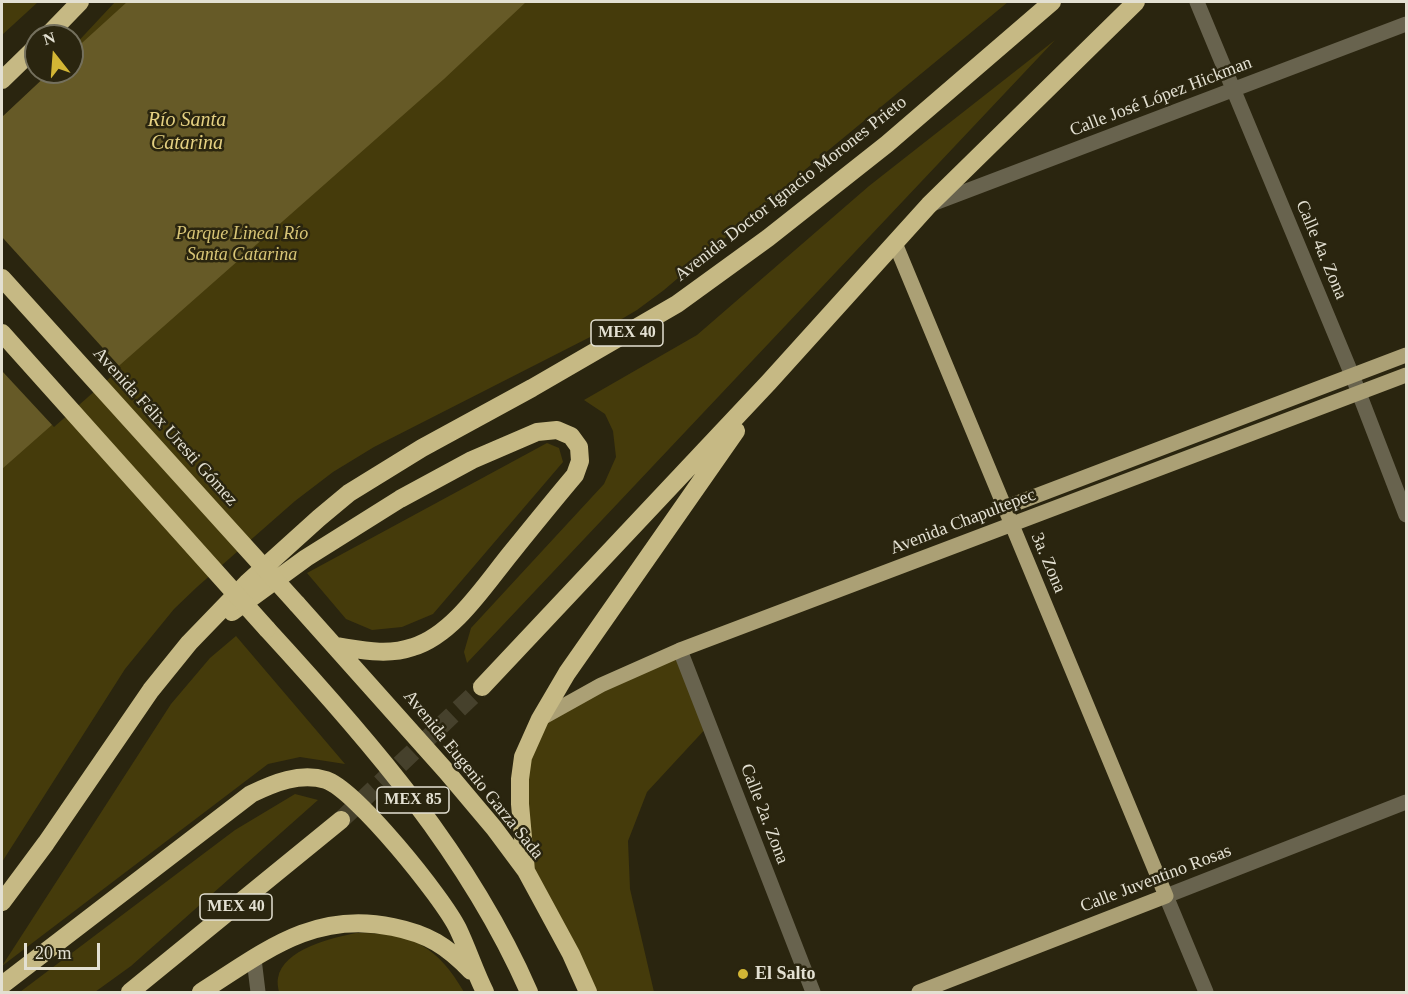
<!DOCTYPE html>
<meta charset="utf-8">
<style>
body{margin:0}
#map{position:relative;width:1408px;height:994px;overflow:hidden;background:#2a250f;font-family:Georgia,serif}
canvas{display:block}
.frame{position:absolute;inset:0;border:3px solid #e3e0d2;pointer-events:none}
.north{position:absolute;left:24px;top:24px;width:60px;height:60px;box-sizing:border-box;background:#2a250f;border:2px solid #74705d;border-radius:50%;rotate:343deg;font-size:16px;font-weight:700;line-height:24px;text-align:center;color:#e3e0d2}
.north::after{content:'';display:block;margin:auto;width:21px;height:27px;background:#d3b635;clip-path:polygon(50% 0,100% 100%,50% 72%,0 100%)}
.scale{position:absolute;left:24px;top:943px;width:76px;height:27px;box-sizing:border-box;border:3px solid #e3e0d2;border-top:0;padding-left:8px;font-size:18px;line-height:21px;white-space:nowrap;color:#e3e0d2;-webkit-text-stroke:4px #2a250f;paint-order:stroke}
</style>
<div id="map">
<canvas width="1408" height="994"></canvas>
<div class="frame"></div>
<div class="north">N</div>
<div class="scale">20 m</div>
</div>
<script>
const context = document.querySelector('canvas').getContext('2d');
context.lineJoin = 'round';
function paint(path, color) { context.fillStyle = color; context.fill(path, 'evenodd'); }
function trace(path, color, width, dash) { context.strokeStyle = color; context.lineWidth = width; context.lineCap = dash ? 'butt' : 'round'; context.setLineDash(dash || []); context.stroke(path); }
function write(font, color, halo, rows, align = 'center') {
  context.font = font + ' Georgia,serif'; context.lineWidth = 5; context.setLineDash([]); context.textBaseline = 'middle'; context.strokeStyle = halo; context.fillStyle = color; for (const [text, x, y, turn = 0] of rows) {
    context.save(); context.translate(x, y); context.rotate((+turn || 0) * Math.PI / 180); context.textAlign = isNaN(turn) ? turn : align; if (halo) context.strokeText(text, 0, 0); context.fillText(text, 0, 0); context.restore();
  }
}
const green = new Path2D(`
 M2,2H38L2,35Z
 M115,2H1008L819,158L664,290L637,310L598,333L374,447L333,472L295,501L197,587L174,609L125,669L2,862V123L49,72H72V48Z
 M1055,40L467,663L464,652L471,628L604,484L616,457L613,431L605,414L584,400L697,335L869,186Z
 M547,443L559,448L563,462L433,614L402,627L372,630L346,619L307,573Z
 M236,636L345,764L300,757L268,764L2,966L171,704L210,658Z
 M680,650L709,725L647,792L628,841L630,889L654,992H588L541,896L520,804L540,719Z
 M295,794L318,800L131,966L95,992H20L235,830Z
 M356,933C410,932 437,945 464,992H279C278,988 277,982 278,978C283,949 332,938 356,933Z`);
const water = new Path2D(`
 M127,2H526L444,79L2,469V117L50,72H72V52Z`);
const pier = new Path2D(`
 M2,237L121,368L54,427L2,371Z`);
const highwayTunnel = new Path2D(`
 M341,820L482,687`);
const minor = new Path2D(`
 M1197,2L1352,375L1406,515
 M932,204L1406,24
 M680,650L813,992
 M254,959L258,992
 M1206,992L1166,896L1406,802`);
const major = new Path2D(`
 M895,243L1166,896L919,992
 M1004,508L1406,355
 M540,719L601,685L680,650L1406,375`);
const highway = new Path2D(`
 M47,36L80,2
 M2,80L36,47
 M297,604L446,771L494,828L526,871L571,954L588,992
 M232,612L306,558L400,499L472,460L537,432L557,430L571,436L579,447L580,461L575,475C553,501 532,527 511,553C485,585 453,635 413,647C387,656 362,650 336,646
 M267,629C369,740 468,853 529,992
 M482,687L769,382L929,205L1136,2
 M526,871L520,804V779L523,757L540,719L567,673L736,431
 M2,902L46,843L151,690L189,643L247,583L319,518L349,493L422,448L532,388L677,304L768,238L887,144L1052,2
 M2,985L251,794C274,783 300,772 326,780C356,790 443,898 458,929C468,950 475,972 485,992
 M130,992L341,820
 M201,992C264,952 314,910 393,927C428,934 447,946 471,971`);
const highwayBridge = new Path2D(`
 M2,278L297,604
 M2,333L267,629`);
const markers = [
 [743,974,6,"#d3b635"]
];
const shields = [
 [627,333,72],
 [413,800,72],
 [236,907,72]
];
const shieldNames = [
 ["MEX 40",627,333],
 ["MEX 85",413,800],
 ["MEX 40",236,907]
];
const streetNames = [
 ["Calle José López Hickman",1161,97,-21],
 ["Avenida Doctor Ignacio Morones Prieto",791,189,-38],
 ["Calle 4a. Zona",1321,250,67],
 ["Avenida Félix Uresti Gómez",165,427,48],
 ["Avenida Chapultepec",963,522,-21],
 ["3a. Zona",1048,563,67],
 ["Avenida Eugenio Garza Sada",473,775,51],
 ["Calle 2a. Zona",764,814,69],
 ["Calle Juventino Rosas",1156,879,-21]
];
const parkNames = [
 ["Parque Lineal Río",242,234],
 ["Santa Catarina",242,255]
];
const poiNames = [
 ["El Salto",755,974]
];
const waterNames = [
 ["Río Santa",187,121],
 ["Catarina",187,144]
];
paint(green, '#453b0b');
paint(water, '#665a27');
paint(pier, '#2a250f');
trace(highwayTunnel, '#46412c', 18, [18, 9]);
trace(minor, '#68634e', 15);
trace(major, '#aba075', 15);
trace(highway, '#c6b984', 18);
trace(highwayBridge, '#c6b984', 18);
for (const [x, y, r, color] of markers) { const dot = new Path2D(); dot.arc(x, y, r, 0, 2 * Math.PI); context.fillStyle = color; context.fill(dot); trace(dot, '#2a250f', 2); }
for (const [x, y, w] of shields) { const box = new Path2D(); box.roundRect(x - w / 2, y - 13, w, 26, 4.5); context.fillStyle = '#2a250f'; context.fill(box); trace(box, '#e3e0d2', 1.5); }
write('bold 16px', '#e3e0d2', null, shieldNames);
write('18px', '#e3e0d2', '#2a250f', streetNames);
write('italic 18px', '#d8c576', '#2a250f', parkNames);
write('bold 18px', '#e3e0d2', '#2a250f', poiNames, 'left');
write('italic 20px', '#e5d182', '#2a250f', waterNames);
</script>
